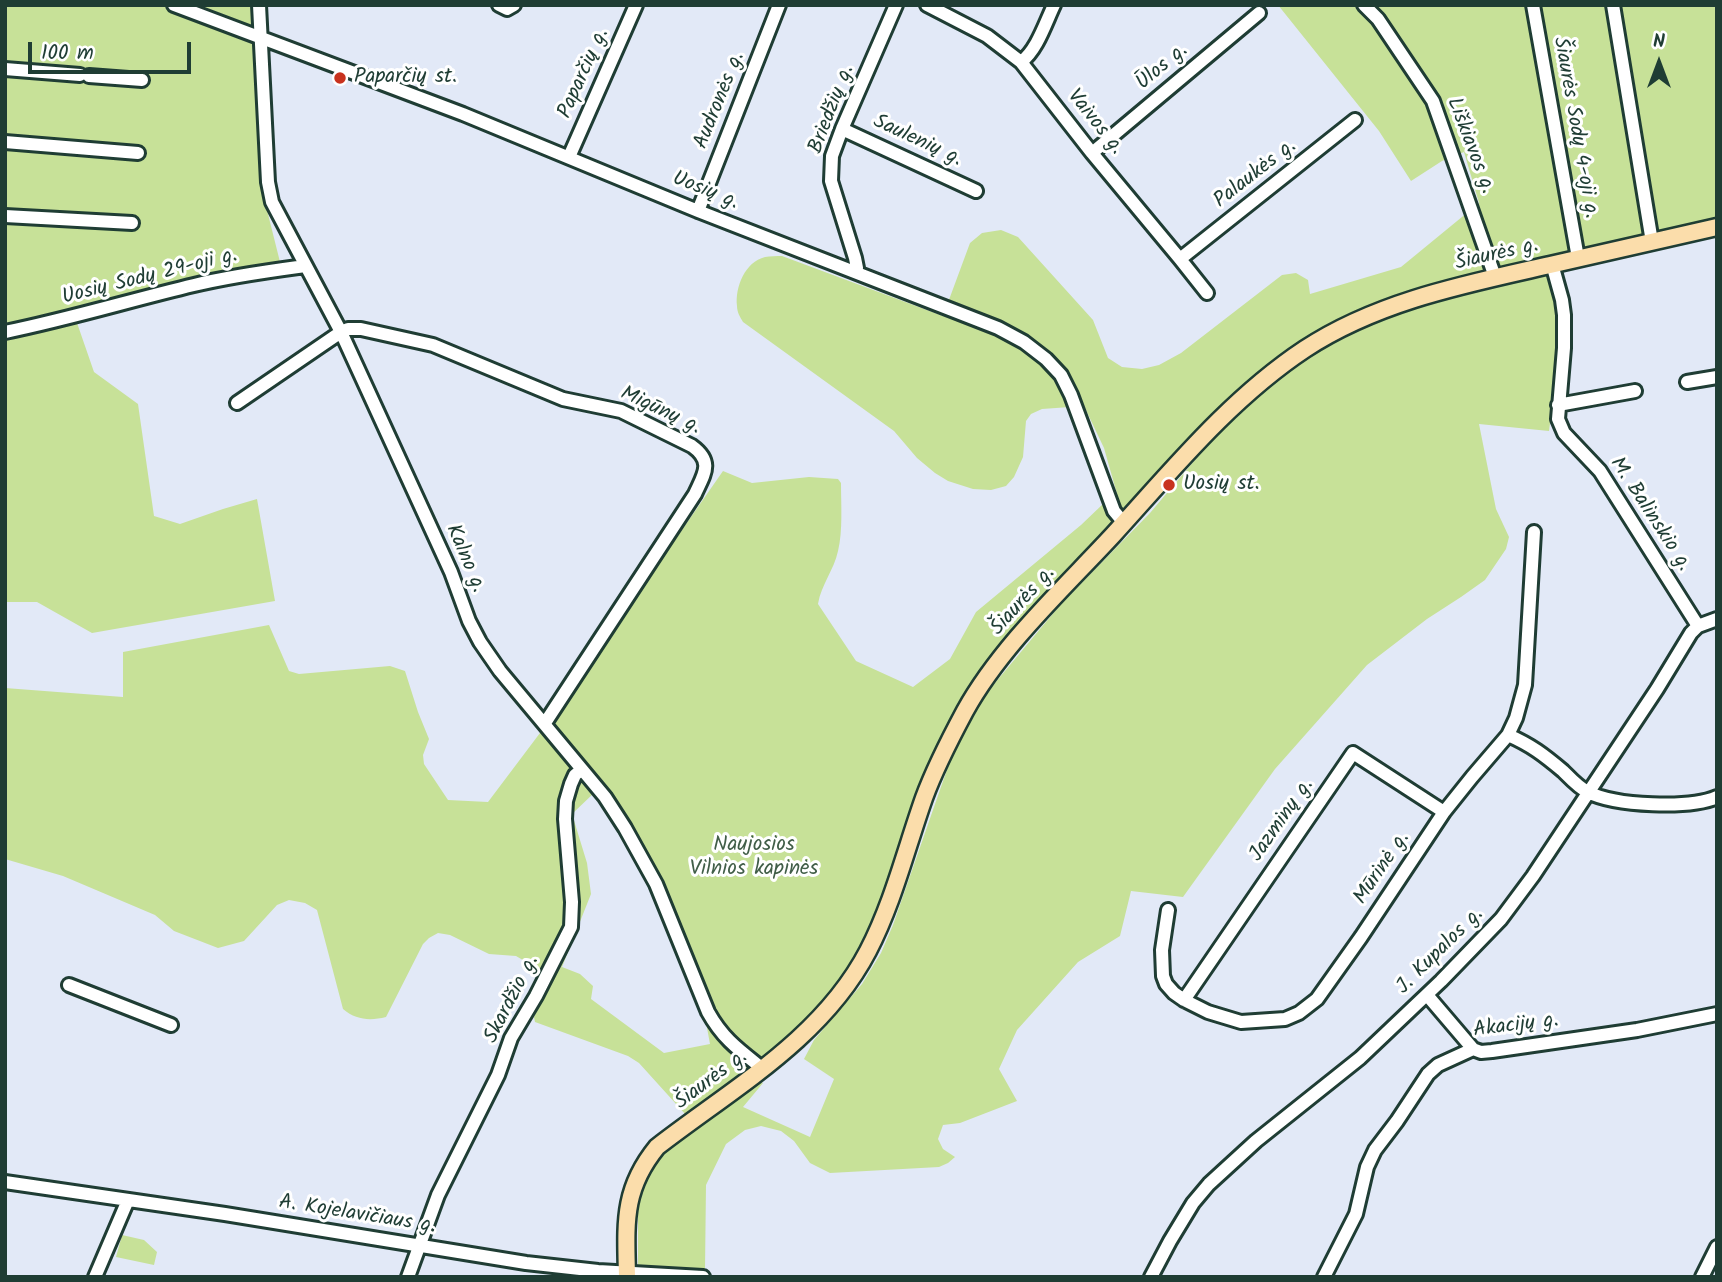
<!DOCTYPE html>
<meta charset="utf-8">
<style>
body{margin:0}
#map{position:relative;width:1722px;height:1282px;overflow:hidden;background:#e2e9f7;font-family:Kalam,sans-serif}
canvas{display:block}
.frame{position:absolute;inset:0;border:7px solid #1f3d34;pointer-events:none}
.north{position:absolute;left:1624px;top:28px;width:70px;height:70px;-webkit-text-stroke:5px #fff;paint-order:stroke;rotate:0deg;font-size:19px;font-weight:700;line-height:28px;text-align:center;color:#1f3d34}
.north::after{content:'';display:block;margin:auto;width:24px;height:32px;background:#1f3d34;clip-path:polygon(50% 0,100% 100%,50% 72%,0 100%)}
.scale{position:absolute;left:28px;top:42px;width:163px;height:32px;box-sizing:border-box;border:4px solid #1f3d34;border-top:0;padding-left:9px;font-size:21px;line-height:24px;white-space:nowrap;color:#1f3d34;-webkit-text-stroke:5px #fff;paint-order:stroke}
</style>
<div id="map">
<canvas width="1722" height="1282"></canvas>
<div class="frame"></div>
<div class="north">N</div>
<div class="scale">100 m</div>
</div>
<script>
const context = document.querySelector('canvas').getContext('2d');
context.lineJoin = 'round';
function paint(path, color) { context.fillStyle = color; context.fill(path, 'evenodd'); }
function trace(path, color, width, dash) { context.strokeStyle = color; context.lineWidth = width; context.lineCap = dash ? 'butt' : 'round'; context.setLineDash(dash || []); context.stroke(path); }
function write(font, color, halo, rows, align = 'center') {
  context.font = font + ' Kalam,sans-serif'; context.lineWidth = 6; context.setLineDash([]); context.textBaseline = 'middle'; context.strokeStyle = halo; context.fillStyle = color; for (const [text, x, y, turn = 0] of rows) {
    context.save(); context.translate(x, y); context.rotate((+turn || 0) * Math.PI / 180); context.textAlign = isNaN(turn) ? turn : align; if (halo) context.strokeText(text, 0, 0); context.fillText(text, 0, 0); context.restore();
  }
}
const green = new Path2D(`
 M5,5H258L267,210L283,274L200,286L76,320L94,372L138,404L154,516L180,524L223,509L257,499L275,601L92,633L37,602H5Z
 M1278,5H1717V218L1497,269L1402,294L1344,316L1320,330L1275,358L1243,385L1131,502L1049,592L992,660L885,891L870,931L855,961L832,994L811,1018L753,1070L686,1115L639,1063L628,1056L535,1022L534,1017L552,977L516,956L489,954L450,935L438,933L429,938L423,944L386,1017C370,1021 356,1020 343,1009L317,910L305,903L289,900L277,905L244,941L218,948L174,931L155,915L63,876L5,859V688L123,697V652L269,625L289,671L299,674L390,666L405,671L418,712L429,739L423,755L424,764L448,800L488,802L543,729L723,471L752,483L809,477L838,479L841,483C841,504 843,531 838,551C834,570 821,585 818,604L856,661L913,687L950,659L976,612L1081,525L1104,503L1117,494L1104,448L1084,406L1042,409L1031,414L1026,421L1023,457L1014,477L1006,486L991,490L973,489L948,481L935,473L917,458L894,431L743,322C740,317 737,312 737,306C735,287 745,262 765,257C770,256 777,256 782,256L943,316L970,243L982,233L1001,230L1018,237L1093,320L1108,358L1122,367L1142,369L1159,365L1181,353L1282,275L1296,273L1308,280L1310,294L1401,267L1479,203L1464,152L1442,161L1411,181L1379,131ZM594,793L624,835L650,885L705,1017L710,1044L664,1053L591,999L593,986L580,974L562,967L591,894L587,863L572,814Z
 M1550,273L1561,337L1549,431L1479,424L1496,509L1509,537L1506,549L1485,580L1461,597L1427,619L1367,665L1275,769L1183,897L1131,891L1120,936L1078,962L1017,1030L999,1069L1017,1101L960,1123L943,1125L938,1139L943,1149L955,1157L948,1163L939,1167L830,1173L810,1163L794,1141L781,1131L761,1126L745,1130L726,1144L706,1185L705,1269L638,1265V1210L641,1190L648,1174L659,1157L676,1142L759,1081L763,1083L743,1107L810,1137L834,1079L804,1059L814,1040L862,984L881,953L893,925L950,761L965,728L984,696L1061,604L1150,513L1216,435L1238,412L1280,377L1302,361L1354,331L1387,316L1433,301Z
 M122,1235L144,1240L157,1252L154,1265L116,1257Z`);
const minor = new Path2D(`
 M174,5L463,114L698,211L998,328L1024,342L1046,359L1061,375L1071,395L1114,511L1124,523
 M259,5L268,182L272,202L341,332L451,572L469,621L480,642L500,671L605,797L625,828L656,884L708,1012C723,1039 739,1050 763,1069
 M499,5L507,9L514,5
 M927,5L987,36L1021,62L1092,153L1180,259L1207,293
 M1364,5L1378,19L1433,101L1495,277
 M1533,5L1578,258
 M1613,5L1652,242
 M1021,62C1037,50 1045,24 1054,5
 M5,69L80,75
 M89,76L142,80
 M842,129L976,191
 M5,142L138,153
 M1092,153L1259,13
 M569,157L636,5
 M698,211L779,5
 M5,216L132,223
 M1180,259L1355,120
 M1552,264L1562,300L1564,315V348L1558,419L1564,433L1600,471L1698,626
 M855,272L857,268L855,258L831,181L832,156L842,129L896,5
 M5,332C69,319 131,300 194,285C230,276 268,271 305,266
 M1687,382L1717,377
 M237,403L341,332L348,329H361L433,345L563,399L621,411L692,446C714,462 704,474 695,494L545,723
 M1558,405L1635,391
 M1508,735C1531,745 1544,755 1563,771C1570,778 1579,788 1588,792C1615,806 1690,809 1717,797
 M1168,910L1162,950L1163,976L1166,984L1174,993L1184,1000L1208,1012L1241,1022L1285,1019L1299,1013L1317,999L1361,937L1444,812L1472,777L1508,735L1516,718L1525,685L1534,532
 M69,985L171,1025
 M1427,995L1473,1049
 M1184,1000L1353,753L1444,812
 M5,1182L225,1214L526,1263L598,1271L703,1277
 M95,1277L128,1200
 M408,1277L438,1195L498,1075L511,1038L536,996L571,927L572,902L565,819L566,801L571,784L575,775L581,770
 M1151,1277L1170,1241L1193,1203L1209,1184L1256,1141L1360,1058L1441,981L1501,919L1533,876L1657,689L1691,633L1698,626L1717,619
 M1324,1277L1356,1214L1367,1167L1375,1150L1397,1121L1428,1074L1438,1065L1473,1049L1481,1052L1492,1051L1637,1030L1717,1014
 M1702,1277L1717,1247`);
const major = new Path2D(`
 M627,1277C626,1224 622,1190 657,1147C733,1088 822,1039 868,951C893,903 906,849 924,798C935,768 950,739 965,711C1001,646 1063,589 1113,535C1173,469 1231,398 1305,349C1378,301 1466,284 1550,265C1606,252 1661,240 1717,227`);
const markers = [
 [340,78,7,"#c8321e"],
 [1169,485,7,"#c8321e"]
];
const streetNames = [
 ["Ūlos g.",1163,68,-40],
 ["Paparčių g.",585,74,-66],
 ["Audronės g.",721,101,-68],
 ["Briedžių g.",833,110,-69],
 ["Vaivos g.",1094,123,51],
 ["Šiaurės Sodų 4-oji g.",1574,128,80],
 ["Saulenių g.",917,142,25],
 ["Liškiavos g.",1469,146,69],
 ["Palaukės g.",1256,175,-38],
 ["Uosių g.",705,192,22],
 ["Šiaurės g.",1497,256,-13],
 ["Uosių Sodų 29-oji g.",150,278,-14],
 ["Migūnų g.",660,412,25],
 ["M. Balinskio g.",1649,515,57],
 ["Kalno g.",464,559,67],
 ["Šiaurės g.",1024,602,-48],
 ["Jazminų g.",1283,821,-55],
 ["Mūrinė g.",1383,869,-56],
 ["J. Kupalos g.",1441,952,-45],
 ["Skardžio g.",513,1000,-63],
 ["Akacijų g.",1516,1027,-7],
 ["Šiaurės g.",712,1081,-37],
 ["A. Kojelavičiaus g.",357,1216,9]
];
const poiNames = [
 ["Paparčių st.",354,78],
 ["Uosių st.",1183,485]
];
const parkNames = [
 ["Naujosios",754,846],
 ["Vilnios kapinės",754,870]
];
paint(green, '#c7e198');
trace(minor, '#1f3d34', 18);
trace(major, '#1f3d34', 21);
trace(minor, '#fff', 12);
trace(major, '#fbddab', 16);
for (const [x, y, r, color] of markers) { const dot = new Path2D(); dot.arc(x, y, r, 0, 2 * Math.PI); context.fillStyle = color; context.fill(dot); trace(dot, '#fff', 2.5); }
write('21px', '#1f3d34', '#fff', streetNames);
write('21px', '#1f3d34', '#fff', poiNames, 'left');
write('21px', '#415e48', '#fff', parkNames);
</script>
